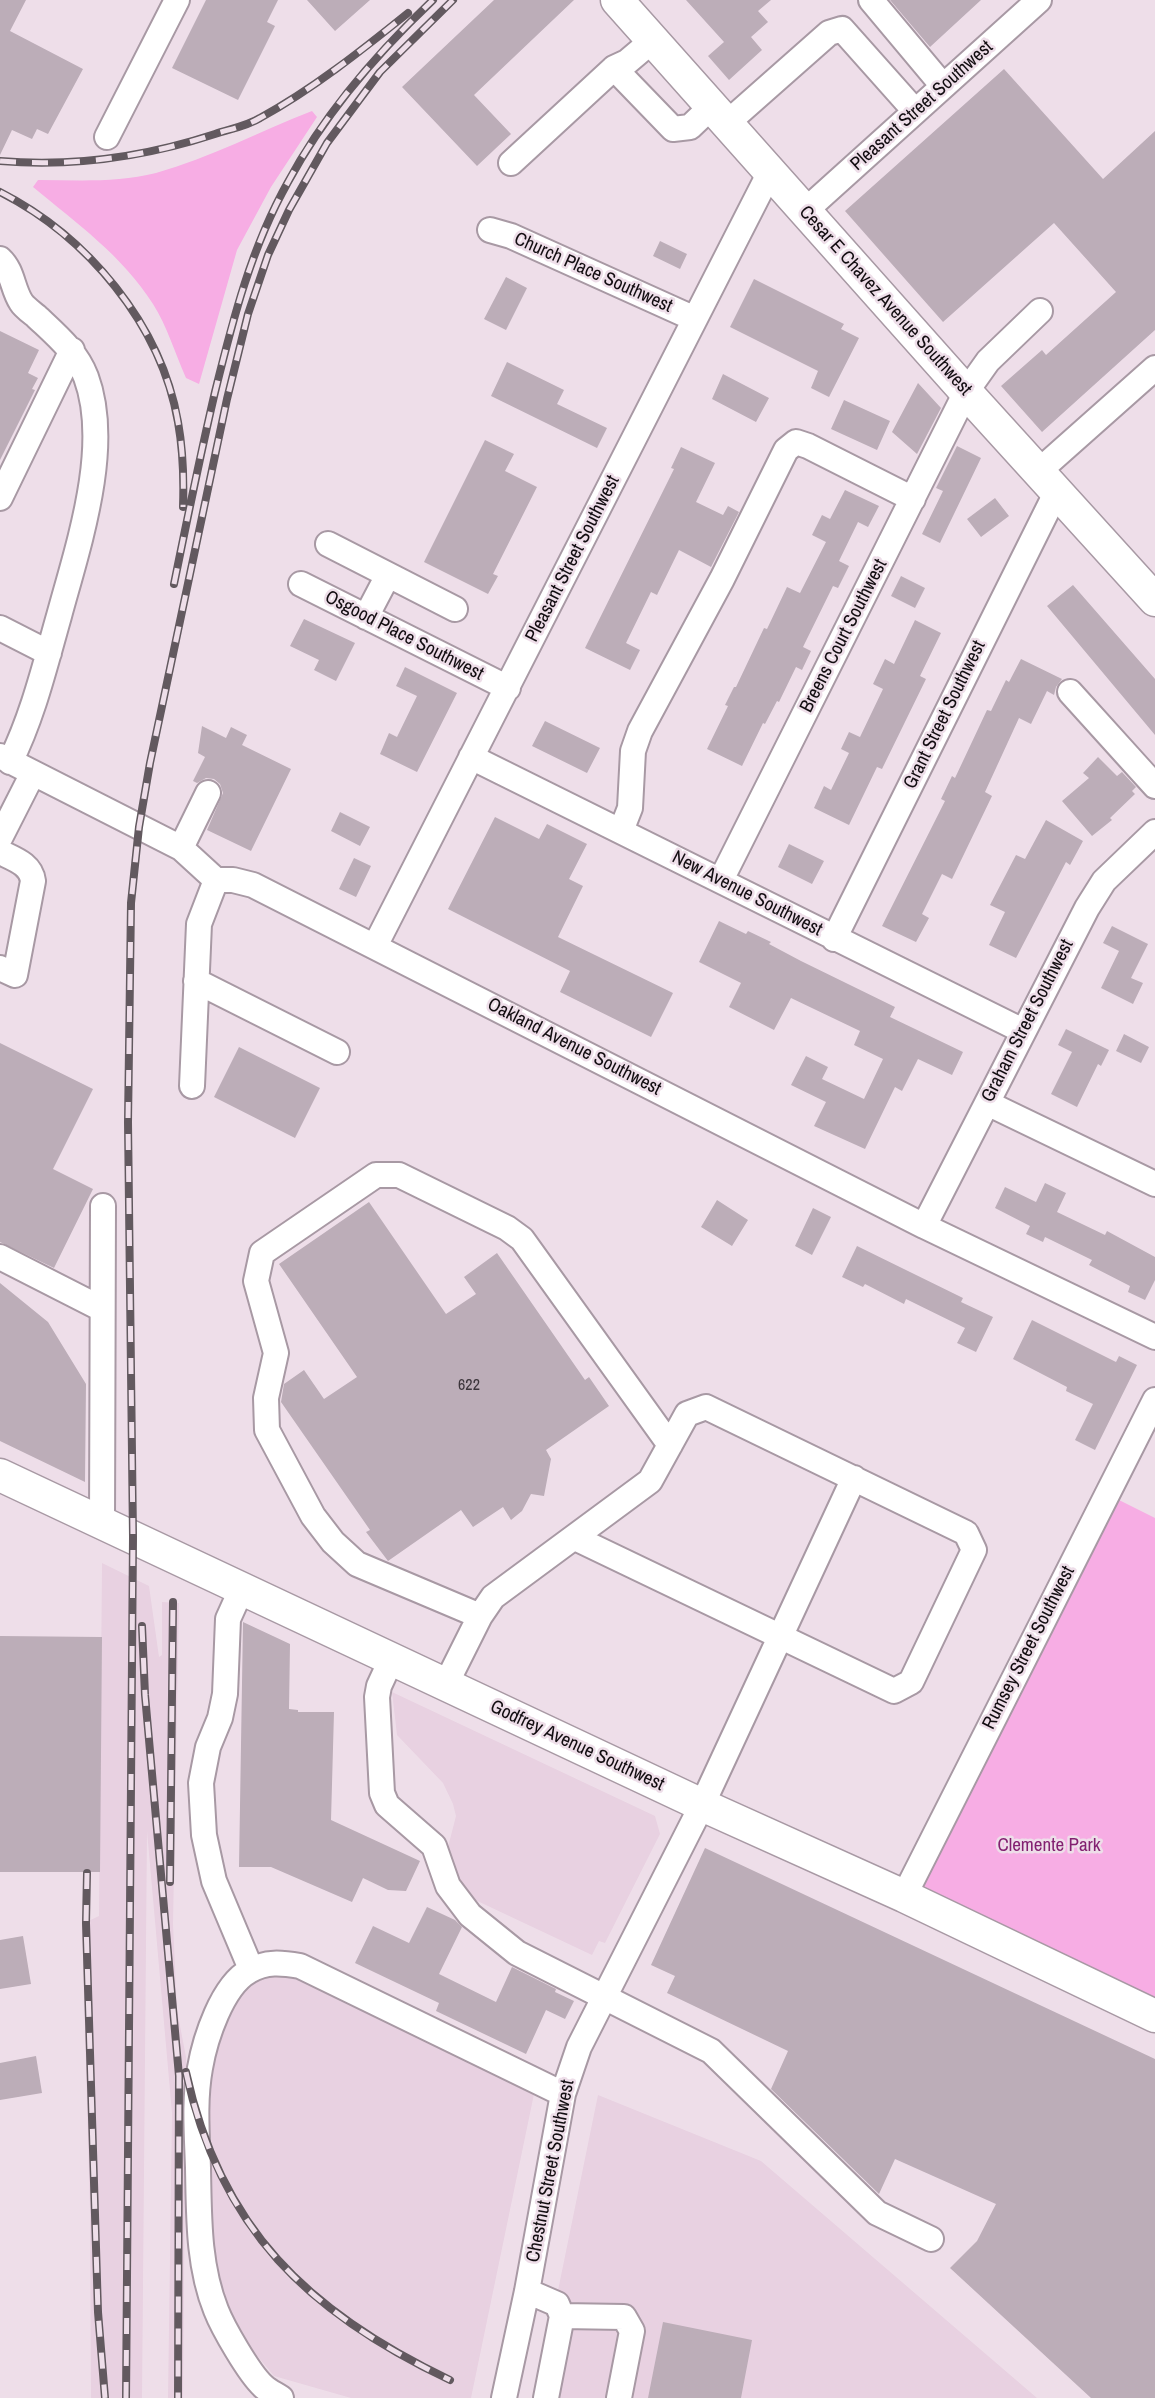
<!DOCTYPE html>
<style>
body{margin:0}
canvas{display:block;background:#eedee9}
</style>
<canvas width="1155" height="2398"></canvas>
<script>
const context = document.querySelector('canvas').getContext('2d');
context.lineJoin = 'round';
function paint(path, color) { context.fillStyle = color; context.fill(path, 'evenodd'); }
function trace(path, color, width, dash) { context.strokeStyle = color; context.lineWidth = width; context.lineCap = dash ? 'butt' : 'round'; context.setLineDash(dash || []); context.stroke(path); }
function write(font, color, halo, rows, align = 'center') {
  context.font = font + ' "Archivo Narrow",sans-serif'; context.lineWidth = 5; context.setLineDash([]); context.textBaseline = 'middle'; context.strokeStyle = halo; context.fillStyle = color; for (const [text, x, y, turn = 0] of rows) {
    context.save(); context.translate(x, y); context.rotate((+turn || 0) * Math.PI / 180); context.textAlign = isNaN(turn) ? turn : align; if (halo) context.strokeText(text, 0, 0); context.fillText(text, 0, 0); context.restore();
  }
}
const built = new Path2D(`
 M102,1563L149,1586L159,1657L162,1655V1602L179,1603L173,1924L177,2010L186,2057L183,2398H168L172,2113L147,1831L142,2398H91L90,2209L82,1924L99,1916Z
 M392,1692L655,1816L660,1834L605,1943L599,1941L592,1955L471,1898L450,1864L447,1851L456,1816L453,1804L443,1783L397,1735Z
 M282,1972L397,2023L534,2094L471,2398H351L274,2376L239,2334L220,2299L208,2250L206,2105L215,2039L245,1984Z
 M598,2095L761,2161L1037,2398H536Z`);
const green = new Path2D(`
 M312,111L317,117L271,187L237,250L199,384L186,378C175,353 167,326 153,304C123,256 75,222 33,187L38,180C77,180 117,183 156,173C210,158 260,131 312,111Z
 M1107,1494L1155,1518V2019L904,1896Z`);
const building = new Path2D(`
 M0,0H26L10,31L83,69L48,134L37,129L32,139L12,130L0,155Z
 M206,0H278L267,22L275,26L238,100L172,68Z
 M307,0H370L335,31Z
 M494,0H574L474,95L511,134L477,166L402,87Z
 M686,0H771L758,11L768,22L751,37L762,50L729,80L708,56L724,42Z
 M890,0H981L930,47Z
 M1004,69L1103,179L1155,131V330L1042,432L1001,386L1042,350L1046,355L1116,292L1054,223L943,322L845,211Z
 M660,241L687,254L680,269L653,256Z
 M506,277L527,288L506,330L484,319Z
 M754,279L844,324L841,329L859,338L829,397L811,388L818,371L730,327Z
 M0,331L39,350L28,373L38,378L32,389L35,390L0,460Z
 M507,362L564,390L557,404L607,428L597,448L491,396Z
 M723,374L769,398L756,422L712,399Z
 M918,383L941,408L917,454L892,432Z
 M844,400L890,421L877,450L831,429Z
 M485,440L514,454L505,471L537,487L493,574L498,576L488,594L424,562Z
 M957,446L981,458L940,543L922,534L943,491L936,488Z
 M681,447L715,463L696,502L723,515L728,506L739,512L711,567L679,550L657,595L651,592L626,643L640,650L630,670L585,648L674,469L671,468Z
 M845,490L879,506L868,527L858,522L839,561L849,566L838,588L833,586L803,647L811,651L802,670L796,667L779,702L777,701L765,724L763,723L742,766L707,749L728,706L725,705L734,687H736L764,628L767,629L787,587L800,593L826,542L812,535L822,515L830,519Z
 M995,498L1009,516L981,537L967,519Z
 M901,576L925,588L915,608L891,596Z
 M1073,585L1155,679V735L1047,606Z
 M304,619L355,643L336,681L314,670L319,660L290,646Z
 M915,620L941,633L920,676L926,679L882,769L877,767L849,825L814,808L824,786L831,790L849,753L841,749L849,732L860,737L883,689L873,684L885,659L894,664Z
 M1021,659L1062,679L1056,687L1054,695L1047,691L1031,724L1019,718L985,792L992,796L952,879L942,874L922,914L929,918L916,942L882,926L945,801L941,799L952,776L955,778L987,710L991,711L1006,680L1009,682Z
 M405,667L457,693L417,772L380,754L389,733L397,737L417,696L396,686Z
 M545,721L600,748L587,773L532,746Z
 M202,726L226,738L231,727L247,735L242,745L291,769L251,851L207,830L223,793L220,784L214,779L206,778L197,783L193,781L205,757L198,753Z
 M1098,757L1117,776L1122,772L1136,787L1132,791L1135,794L1110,818L1112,820L1092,836L1062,801L1089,778L1083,773Z
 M340,812L370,827L360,846L331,831Z
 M495,817L539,839L547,824L587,844L569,879L583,886L558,937L673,993L651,1037L560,992L570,971L448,909Z
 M1046,820L1083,841L1070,865L1066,862L1016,958L989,945L1005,912L990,905L1016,855L1025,859Z
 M789,844L824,861L812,884L778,867Z
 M354,858L371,866L356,897L339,889Z
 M719,921L746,934L748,931L771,942L769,944L801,961L895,1007L890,1017L963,1052L952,1075L918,1059L902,1091L895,1087L865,1149L814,1126L826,1102L791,1085L806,1056L828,1067L822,1079L864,1099L883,1059L854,1045L860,1031L791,998L774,1030L729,1007L741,983L699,962Z
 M1112,926L1148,944L1131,978L1143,983L1133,1004L1101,988L1119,951L1103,943Z
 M1066,1029L1109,1050L1101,1066L1098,1064L1077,1107L1051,1094L1072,1052L1058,1045Z
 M1124,1034L1149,1047L1141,1063L1116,1051Z
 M0,1043L93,1089L53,1169L93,1189L54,1268L0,1242Z
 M239,1047L320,1088L295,1138L214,1097Z
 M1045,1183L1066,1193L1057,1212L1105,1235L1107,1231L1155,1257V1280L1145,1300L1128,1292L1130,1286L1089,1265L1092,1260L1045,1237L1043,1242L1026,1234L1030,1226L995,1208L1005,1187L1036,1202Z
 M717,1200L748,1220L732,1246L701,1227Z
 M369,1202L446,1314L476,1294L464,1277L497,1253L585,1380L589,1377L609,1406L546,1450L551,1459L544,1496L531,1494L522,1511L511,1520L503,1507L473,1527L461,1510L388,1561L366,1532L370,1530L281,1402L284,1384L304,1370L324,1399L357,1377L279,1264Z
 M813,1208L831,1217L812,1255L795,1246Z
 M857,1246L963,1298L961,1302L993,1317L976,1352L957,1343L965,1328L906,1299L904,1304L865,1284L863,1287L842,1277Z
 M0,1283L48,1322L86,1384L85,1482L0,1441Z
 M1032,1320L1116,1362L1119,1356L1137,1365L1095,1450L1075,1440L1093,1404L1066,1391L1067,1387L1013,1359Z
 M243,1622L290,1644L289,1709L298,1710V1712H334L331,1820L420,1861L406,1891L388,1890L363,1878L352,1902L271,1867H239Z
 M0,1636L102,1637L100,1872H0Z
 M705,1848L1155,2059V2398H1091L950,2268L977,2241L996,2204L895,2159L879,2194L771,2089L788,2051L667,1993L675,1976L651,1965Z
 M427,1907L455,1920L462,1927L439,1974L496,2002L512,1967L556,1989L555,1992L574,2001L565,2019L546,2010L526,2054L436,2011L439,2003L355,1963L373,1926L409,1943Z
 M23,1936L31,1984L0,1989V1940Z
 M36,2056L42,2093L0,2100V2063Z
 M663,2322L752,2340L741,2398H648Z`);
const minor = new Path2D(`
 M871,0L943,86
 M614,68L673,129L690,127L711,107
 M726,124L829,33L842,29L915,111
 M107,137L177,0
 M511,163L614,68L627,62L653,40
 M805,211L1039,0
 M490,230L511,236L695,319
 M0,259C13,271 12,288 21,302C24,307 31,312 36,316C56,335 76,351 86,377C112,447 78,546 59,616C45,665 33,716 10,762
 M1039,471L1155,368
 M0,498L72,350
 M328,544L455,609
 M301,584L508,688
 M366,617L388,575
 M0,628L49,653
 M1070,692L1155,786
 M0,756L181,848L216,880H233L253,885L924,1226L1155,1337
 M471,757L1023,1031
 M621,831L630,808L633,751L640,731L722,579L786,450L796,442L808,446L913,499
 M0,838L33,773
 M181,848L208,793
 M0,852C14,859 31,864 33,881L15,975L0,968
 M721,880L966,392L988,361L1040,311
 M834,939L1057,491
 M375,946L770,172
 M196,981L337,1052
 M192,1086L199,924L216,880
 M987,1103L1155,1184
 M924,1226L1087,908L1104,881L1155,832
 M0,1257L102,1309
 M102,1523L103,1206
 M242,1588L228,1619L225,1694L220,1718L208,1747L201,1783L204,1835L214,1881L251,1969
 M480,1616L357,1564L333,1542L313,1516L267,1430L266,1398L276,1353L256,1281L262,1253L376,1175H399L507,1228L522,1239L670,1445
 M392,1658L379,1686L377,1697L382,1793L387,1805L434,1846L448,1886L470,1915L517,1953L711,2051L877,2213L931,2239
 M446,1684L480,1616L493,1597L650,1481L687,1414L706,1407L966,1533L974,1550L911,1682L894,1691L575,1538
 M904,1896L1155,1400
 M527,2291L557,2304L562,2316L546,2398
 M562,2316L624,2317L632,2331L619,2398
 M281,2398C275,2394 268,2391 263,2386C249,2373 223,2328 216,2310C198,2265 199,2216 198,2168C197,2135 194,2101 200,2068C205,2039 222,1986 249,1971C266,1961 282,1963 300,1966L563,2094
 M504,2398L527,2291L563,2094L579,2047L702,1805L854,1478`);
const major = new Path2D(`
 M617,0L966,392L1155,600
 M0,1475L702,1805L904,1896L1155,2016`);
const rail = new Path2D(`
 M0,161C74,167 145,157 215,134C230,129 247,126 260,118C313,89 362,50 408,13
 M0,192C87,236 161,324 178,422C183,450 184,478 183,507
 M174,584C187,520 200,456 215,392C233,319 251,248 288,182C325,113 377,53 433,0
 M142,1626L145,1695L179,2076L178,2398
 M87,1873L86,1923L98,2312L105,2398
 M170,1882L173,1602
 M186,2072C220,2229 309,2313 450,2380
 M126,2398L133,1537L128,1122L131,903L139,827L150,763L227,399L248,314L268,255L289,210L327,143L380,72L453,0`);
const numberNames = [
 ["622",469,1386]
];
const streetNames = [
 ["Pleasant Street Southwest",922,106,-42],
 ["Church Place Southwest",593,273,24],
 ["Cesar E Chavez Avenue Southwest",885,301,48],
 ["Pleasant Street Southwest",573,559,-63],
 ["Osgood Place Southwest",404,636,27],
 ["Breens Court Southwest",844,636,-63],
 ["Grant Street Southwest",945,715,-64],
 ["New Avenue Southwest",747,894,27],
 ["Graham Street Southwest",1028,1021,-63],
 ["Oakland Avenue Southwest",574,1047,27],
 ["Rumsey Street Southwest",1029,1648,-63],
 ["Godfrey Avenue Southwest",577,1746,25],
 ["Chestnut Street Southwest",551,2171,-79]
];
const parkNames = [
 ["Clemente Park",1049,1846]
];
paint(built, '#e8d1e1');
paint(green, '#f7ade4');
paint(building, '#bcadb8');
trace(minor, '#a899a4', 28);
trace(major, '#a899a4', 35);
trace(minor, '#fff', 24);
trace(major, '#fff', 32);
trace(rail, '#62595f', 8);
trace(rail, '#eedee9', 5, [16]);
write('16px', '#3c353b', null, numberNames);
write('19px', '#120d11', '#eedee9', streetNames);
write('19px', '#822070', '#eedee9', parkNames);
</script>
